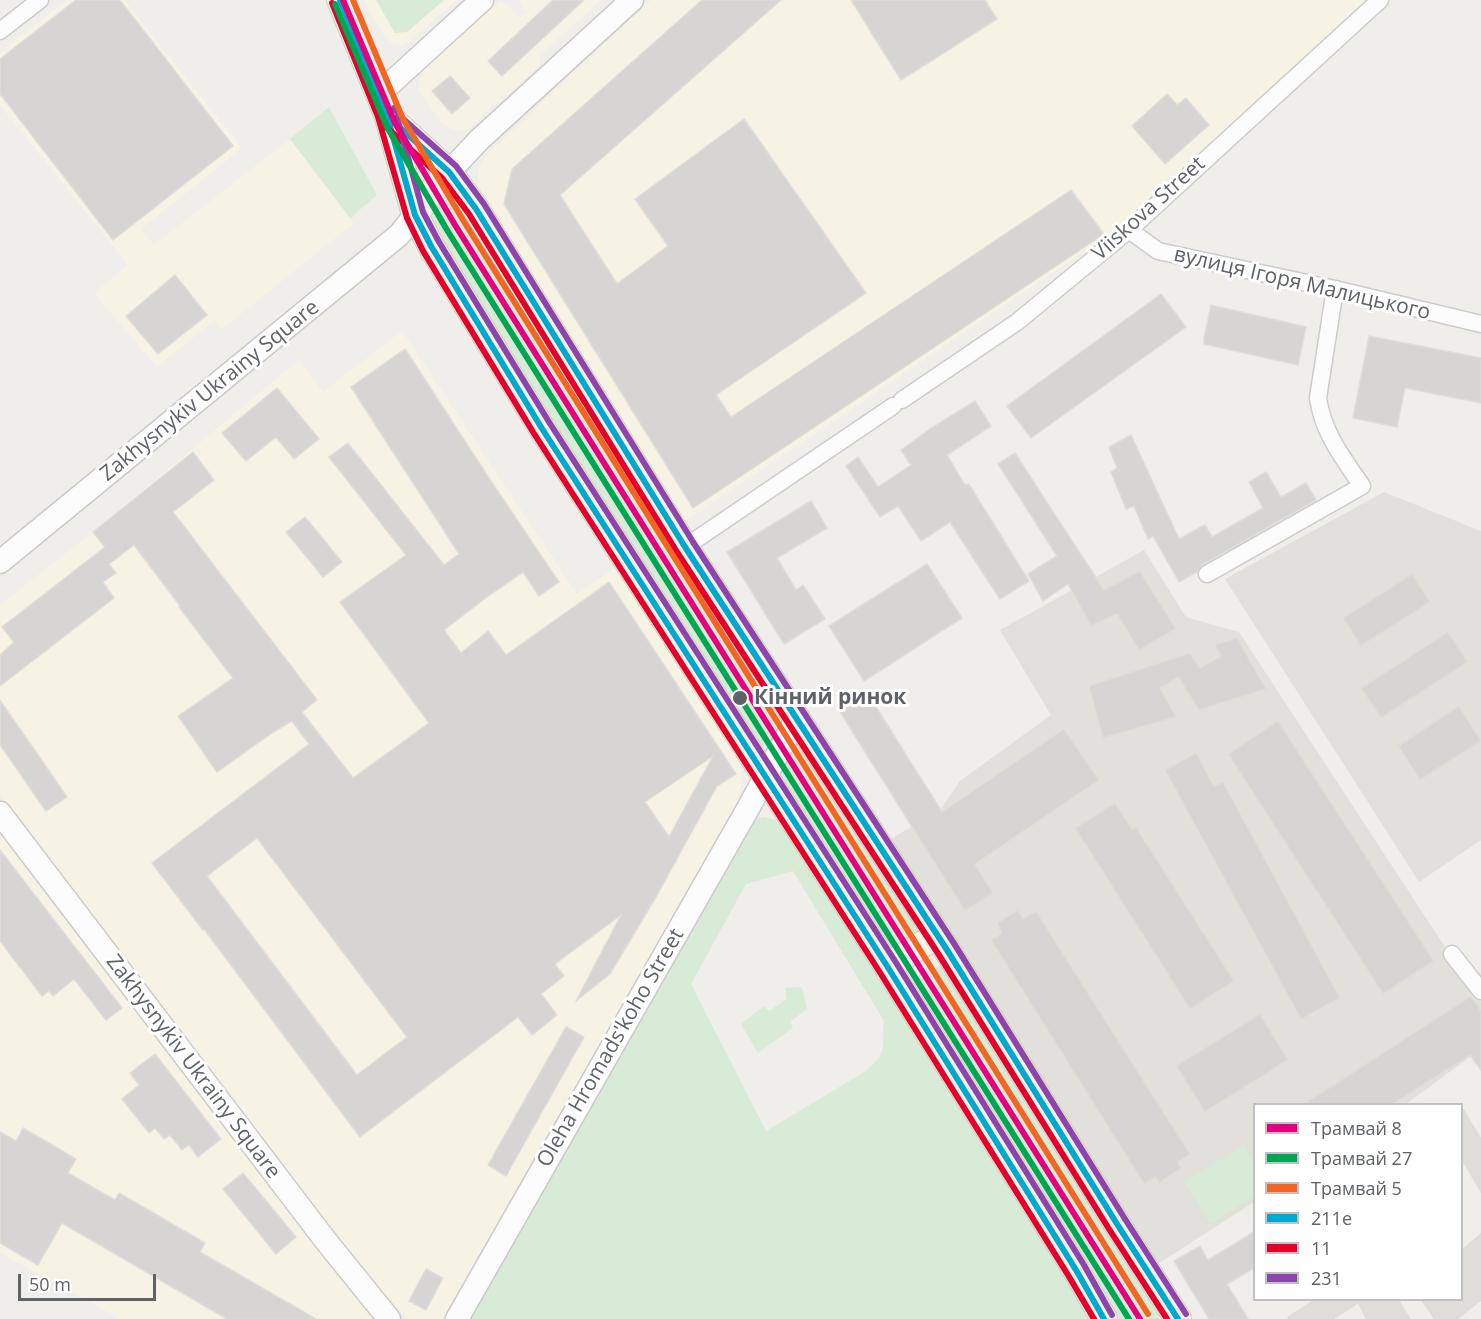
<!DOCTYPE html>
<meta charset="utf-8">
<style>
body{margin:0}
#map{position:relative;width:1481px;height:1319px;overflow:hidden;background:#efeeea;font-family:"Open Sans",sans-serif}
canvas{display:block}
.legend{position:absolute;left:1253px;top:1103px;width:210px;height:198px;box-sizing:border-box;background:#fff;border:2px solid #bfc1c3;margin:0;padding:8px 10px;list-style:none;font-size:18px;color:#5f6368}
.legend li{display:flex;align-items:center;gap:12px;height:30px}
.legend b{width:30px;border:2px solid #bfc1c3}
.scale{position:absolute;left:18px;top:1274px;width:138px;height:27px;box-sizing:border-box;border:3px solid #5f6368;border-top:0;padding-left:8px;font-size:18px;line-height:21px;white-space:nowrap;color:#5f6368;-webkit-text-stroke:4px #fff;paint-order:stroke}
</style>
<div id="map">
<canvas width="1481" height="1319"></canvas>
<ul class="legend">
<li><b style="height:8px;background:#e5007d"></b>Трамвай 8</li>
<li><b style="height:8px;background:#00a651"></b>Трамвай 27</li>
<li><b style="height:8px;background:#f26522"></b>Трамвай 5</li>
<li><b style="height:8px;background:#00a9ce"></b>211е</li>
<li><b style="height:8px;background:#e4002b"></b>11</li>
<li><b style="height:8px;background:#8e44ad"></b>231</li>
</ul>
<div class="scale">50 m</div>
</div>
<script>
const context = document.querySelector('canvas').getContext('2d');
context.lineJoin = 'round';
function paint(path, color) { context.fillStyle = color; context.fill(path, 'evenodd'); }
function trace(path, color, width, dash) { context.strokeStyle = color; context.lineWidth = width; context.lineCap = dash ? 'butt' : 'round'; context.setLineDash(dash || []); context.stroke(path); }
function write(font, color, halo, rows, align = 'center') {
  context.font = font + ' "Open Sans",sans-serif'; context.lineWidth = 6; context.setLineDash([]); context.textBaseline = 'middle'; context.strokeStyle = halo; context.fillStyle = color; for (const [text, x, y, turn = 0] of rows) {
    context.save(); context.translate(x, y); context.rotate((+turn || 0) * Math.PI / 180); context.textAlign = isNaN(turn) ? turn : align; if (halo) context.strokeText(text, 0, 0); context.fillText(text, 0, 0); context.restore();
  }
}
const commercial = new Path2D(`
 M67,0H124L242,148L141,229L154,245L290,139L354,223L222,329L215,320L157,367L94,293L128,265L0,105V52Z
 M363,0H457L408,43L402,46L393,44L386,39Z
 M518,0H601L540,55V65L467,130L461,131L452,129L442,122L421,95L419,89V82L421,73L423,69L435,58L501,1L508,5L520,18L526,12Z
 M651,0H1370L1109,235L685,521L483,193L478,181L479,167L487,155Z
 M402,331L577,594L617,567L727,739L738,757L742,776L740,792L735,808L443,1319H407L341,1242L289,1177L0,793V605L93,532L299,360L323,392Z
 M0,828L373,1319H117V1317L0,1253Z`);
const industrial = new Path2D(`
 M1462,1106L1481,1138V1193L1462,1161Z
 M1481,1233V1301L1458,1319H1434L1421,1300H1462V1249Z
 M1313,1300H1399L1411,1319H1366L1358,1304L1334,1319H1288L1287,1317Z`);
const education = new Path2D(`
 M1384,492L1481,531V840L1419,882L1225,579Z
 M1144,550L1186,617L1239,632L1481,1002V1049L1406,1104H1254V1202L1158,1264L889,840L940,810L960,781L1051,715L1000,630Z`);
const green = new Path2D(`
 M376,0H444L407,32L395,33Z
 M329,107L377,195L350,218L290,139Z
 M449,198L466,222L580,407L776,715L780,726C770,749 768,752 748,735L443,245L428,215L429,211Z
 M796,742H799L920,931L890,949L778,773Z
 M764,817L776,820L785,827L1102,1319H470L755,822L759,818ZM793,871L884,1021C882,1032 886,1045 880,1056C877,1061 870,1066 866,1071L766,1131L691,984L746,884Z
 M942,964L1165,1319H1119L911,985Z
 M802,987L807,1009L790,1022L793,1028L758,1053L741,1024L764,1006L769,1011L787,999L785,988Z
 M1244,1145L1254,1162V1196L1210,1224L1184,1182Z`);
const building = new Path2D(`
 M76,0H120L233,146L113,240L0,94V59Z
 M553,0H584L502,76L488,61Z
 M702,0H781L560,195L617,284L668,246L635,199L744,119L866,293L716,395L731,417L1071,190L1104,234L693,508L504,204L512,169Z
 M851,0H985L997,19L901,80Z
 M450,76L470,98L452,114L432,91Z
 M1167,94L1177,105L1186,98L1209,125L1165,164L1132,126Z
 M175,275L207,315L158,354L126,316Z
 M1161,294L1186,327L1031,438L1007,406Z
 M1211,305L1306,327L1298,365L1204,344V338Z
 M1369,336L1481,358V403L1405,388L1397,427L1353,418Z
 M405,349L489,478L559,582L539,596L523,572L487,597L444,630L461,653L488,631L506,655L609,582L736,774L717,786L656,897L610,974L576,1001L621,915L555,964L564,976L541,994L557,1015L532,1035L518,1017L360,1137L204,929L203,930L152,863L309,744L292,721L272,733L217,772L178,716L233,678L179,607L180,606L134,545L109,564L116,573L103,582L114,598L0,686V655L14,642L2,627L105,547L93,532L193,452L214,480L173,512L317,700L302,712L353,778L429,723L340,602L406,555L329,457L348,443L444,565L459,554L351,387ZM713,756L669,837L645,802ZM257,838L407,1037L357,1075L207,876Z
 M277,388L319,439L294,459L276,437L246,461L222,433Z
 M975,401L991,426L947,455L965,485L969,484L1029,581L1000,599L950,522L921,541L898,506L880,517L846,466L858,457L878,487L911,465L901,450L930,429Z
 M1131,435L1179,539L1205,525L1212,537L1263,508L1249,482L1266,472L1281,497L1306,483L1316,500L1202,565L1197,572L1179,582L1153,536L1148,539L1134,506L1126,509L1111,472L1117,468L1109,447Z
 M1015,453L1104,590L1140,571L1176,629L1139,650L1117,614L1091,626L1068,584L1043,601L1028,574L1057,556L998,464Z
 M811,501L827,528L777,558L796,590L803,585L825,619L784,644L727,552Z
 M305,517L342,562L323,577L286,532Z
 M927,564L962,618L864,681L829,626Z
 M1412,574L1430,602L1361,646L1343,618Z
 M1448,632L1468,662L1381,718L1361,688Z
 M1237,638L1266,689L1199,710L1178,677L1160,688L1176,717L1103,738L1089,686L1190,653L1200,668L1221,656L1215,645Z
 M868,694L942,812L1064,729L1099,780L975,864L993,893L965,911L840,712Z
 M0,700L67,797L46,811L0,745Z
 M1459,706L1481,741L1420,780L1398,746Z
 M1278,721L1434,961L1383,994L1228,754Z
 M1196,753L1214,786L1223,782L1340,998L1301,1019L1165,770Z
 M1115,803L1132,829L1136,827L1234,981L1190,1009L1075,828Z
 M0,850L122,1008L106,1020L74,979L53,996L49,991L42,996L0,941Z
 M1018,910L1023,919L1036,911L1190,1154L1178,1162L1181,1168L1159,1183L1155,1177L1144,1184L991,940L1002,933L997,923Z
 M1471,996L1481,1011V1070L1470,1055L1393,1104H1304Z
 M1260,1014L1288,1060L1205,1112L1176,1066Z
 M566,1027L584,1037L506,1176L488,1165Z
 M155,1054L221,1139L198,1157L189,1145L182,1150L170,1135L164,1139L155,1128L149,1133L122,1099L139,1085L130,1073Z
 M23,1128L76,1159L68,1173L115,1200L119,1193L205,1243L200,1252L316,1319H227L62,1223L38,1265L0,1243V1132L16,1141Z
 M243,1173L296,1237L276,1254L223,1189Z
 M1254,1232V1268L1227,1284L1248,1319H1209L1174,1261L1200,1246L1208,1260Z
 M426,1269L443,1278L426,1310L409,1301Z`);
const street = new Path2D(`
 M0,31L40,0
 M1129,230L1158,251L1335,289L1481,324
 M902,400L1017,322L1129,230L1380,0
 M685,547L893,406
 M1207,574L1362,486C1343,458 1323,433 1318,398L1335,289
 M1452,954L1481,991`);
const secondary = new Path2D(`
 M379,94L482,0
 M449,172L479,140L632,0
 M0,562L399,235L415,215
 M0,813L326,1241L389,1319
 M457,1319L750,805L797,718`);
const primary = new Path2D(`
 M340,0L387,114L415,215L431,246L541,427L887,966L1076,1270L1104,1319
 M388,116L449,172L476,209L685,547L947,950L1117,1224L1178,1319
 M415,215L429,195L449,172
 M887,966L938,935`);
const bus1 = new Path2D(`
 M340,0L387,114L395,123L449,172L476,209L685,547L947,950L1117,1224L1178,1319
 M388,119L415,215L431,246L541,427L887,966L1076,1270L1104,1319`);
const bus2 = new Path2D(`
 M332,3L378,117L407,218L423,251L533,432L879,971L1068,1275L1094,1319
 M384,125L442,178L469,214L677,552L939,955L1109,1229L1167,1319`);
const bus3 = new Path2D(`
 M394,108L401,117L456,166L484,204L693,542L955,945L1125,1219L1186,1314
 M397,117L423,212L439,242L549,422L895,961L1084,1265L1112,1315`);
const tram1 = new Path2D(`
 M343,0L395,123L455,225L1140,1319`);
const tram2 = new Path2D(`
 M335,4L387,127L447,230L1129,1319`);
const tram3 = new Path2D(`
 M353,0L403,119L463,220L1148,1314`);
const markers = [
 [740,698,8,"#5f6368"]
];
const streetNames = [
 ["Viiskova Street",1149,209,-42],
 ["вулиця Ігоря Малицького",1302,284,13],
 ["Zakhysnykiv Ukrainy Square",210,391,-39],
 ["Oleha Hromadsʹkoho Street",611,1048,-60],
 ["Zakhysnykiv Ukrainy Square",193,1067,53]
];
const stopNames = [
 ["Кінний ринок",754,698]
];
paint(commercial, '#f7f3e4');
paint(industrial, '#dfddda');
paint(education, '#e2e0da');
paint(green, '#d8ebd6');
paint(building, '#d6d5d3');
trace(building, '#deddd9', 1.5);
trace(street, '#cbcccc', 19);
trace(secondary, '#cacacb', 25);
trace(primary, '#d7ceb8', 28);
trace(street, '#fdfcfc', 16);
trace(secondary, '#fdfcfc', 22);
trace(primary, '#f4f2e9', 26);
trace(bus1, '#00a9ce', 6);
trace(bus2, '#e4002b', 6);
trace(bus3, '#8e44ad', 6);
trace(tram1, '#e5007d', 6);
trace(tram2, '#00a651', 6);
trace(tram3, '#f26522', 6);
for (const [x, y, r, color] of markers) { const dot = new Path2D(); dot.arc(x, y, r, 0, 2 * Math.PI); context.fillStyle = color; context.fill(dot); trace(dot, '#fff', 2); }
write('21px', '#5f6368', '#fff', streetNames);
write('bold 21px', '#5f6368', '#fff', stopNames, 'left');
</script>
